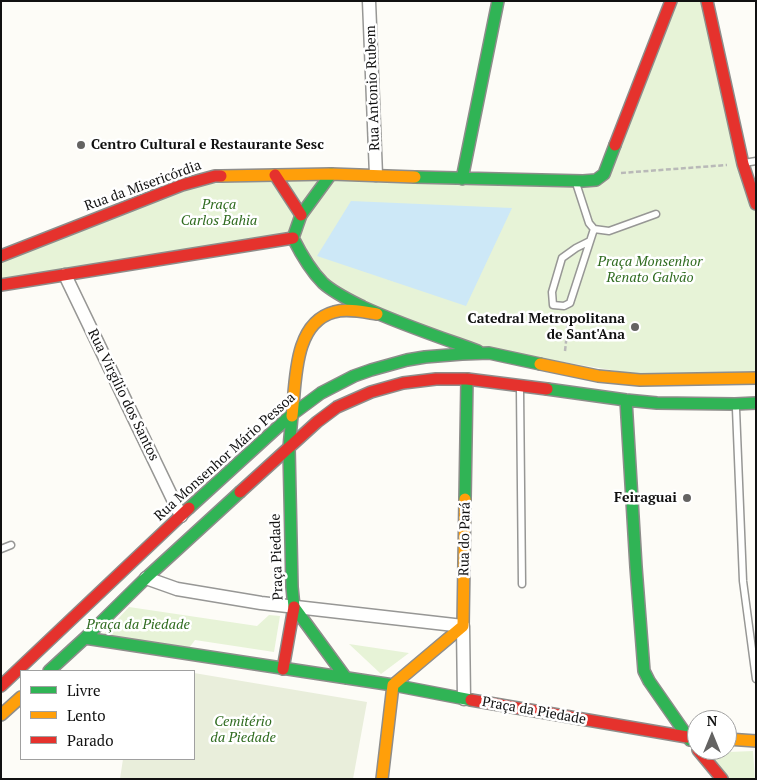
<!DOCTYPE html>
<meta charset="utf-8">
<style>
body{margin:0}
#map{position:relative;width:757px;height:780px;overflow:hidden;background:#fdfcf7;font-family:"PT Serif",serif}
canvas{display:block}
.frame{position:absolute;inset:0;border:2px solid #111;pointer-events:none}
.legend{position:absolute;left:20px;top:670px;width:175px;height:90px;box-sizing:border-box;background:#fff;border:1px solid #a0a0a0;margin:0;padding:6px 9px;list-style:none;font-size:15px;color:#111}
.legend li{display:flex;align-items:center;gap:10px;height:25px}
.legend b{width:25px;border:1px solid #a0a0a0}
.north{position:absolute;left:687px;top:710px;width:50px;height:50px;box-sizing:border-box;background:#fff;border:1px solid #a0a0a0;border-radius:50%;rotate:0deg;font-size:14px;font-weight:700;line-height:20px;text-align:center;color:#111}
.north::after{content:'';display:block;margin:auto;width:18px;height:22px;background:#646362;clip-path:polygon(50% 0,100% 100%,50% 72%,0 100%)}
</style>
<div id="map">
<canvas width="757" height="780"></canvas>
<div class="frame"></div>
<ul class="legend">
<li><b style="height:6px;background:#30b455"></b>Livre</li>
<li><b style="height:6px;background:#ff9f0a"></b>Lento</li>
<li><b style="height:6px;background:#e5322d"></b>Parado</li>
</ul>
<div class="north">N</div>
</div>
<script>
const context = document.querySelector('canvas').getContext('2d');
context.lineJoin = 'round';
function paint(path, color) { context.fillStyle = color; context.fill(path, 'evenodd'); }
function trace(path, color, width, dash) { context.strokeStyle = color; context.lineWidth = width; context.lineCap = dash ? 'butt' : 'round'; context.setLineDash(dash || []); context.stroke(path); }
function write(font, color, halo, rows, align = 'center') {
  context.font = font + ' "PT Serif",serif'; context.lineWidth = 5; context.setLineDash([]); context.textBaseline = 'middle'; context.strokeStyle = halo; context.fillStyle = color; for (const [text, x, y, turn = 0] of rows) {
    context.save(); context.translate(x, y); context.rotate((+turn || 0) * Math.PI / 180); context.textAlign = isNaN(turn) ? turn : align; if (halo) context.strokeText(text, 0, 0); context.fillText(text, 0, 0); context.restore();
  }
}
const green = new Path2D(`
 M672,1H706L740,166L756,214V371L641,375L485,349L380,311L326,281L295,234L1,285V256L182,185L333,178L595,181Z
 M129,607L257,626L269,615L280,616L274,652L195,640L189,648L102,636Z
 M349,644L409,653L381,674Z
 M753,751L755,779H728L705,753Z`);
const cemetery = new Path2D(`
 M194,673L367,702L353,779H120L123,759H194Z`);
const water = new Path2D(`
 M351,201L512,208L466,306L317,256Z`);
const path = new Path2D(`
 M621,173L727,165
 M565,351L569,314`);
const lane = new Path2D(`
 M744,163L756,161
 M576,183L589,223L594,229L609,231L656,214
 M590,241L576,248L562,258L552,292L553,305L564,306L570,303L594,229
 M520,390L522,584
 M736,409L743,581L756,679
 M1,549L11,545`);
const street = new Path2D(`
 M369,1L376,175
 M65,275L181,516
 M146,578L177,589L261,603L463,626L464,699`);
const fast = new Path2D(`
 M331,174L301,215L293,238C301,254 310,270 323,283C334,293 349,300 363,307C400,324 439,337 478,351
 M415,177L583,181L596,180L604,174L615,145
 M462,179L498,1
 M547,389L626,400L657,403L735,404L756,403
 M626,400L636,567L644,671L649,681L690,740
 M292,416L289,448L292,587L294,607L346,678
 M465,499L467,379
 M189,508L290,416L321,393L354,376L371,370L407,360L425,357L462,354L489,353L540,364
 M85,638L393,685L471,700
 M49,671L85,638L146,578L240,492`);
const slow = new Path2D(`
 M221,176L331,174L415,177
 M540,364L598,376L640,380L756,378
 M292,416C296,382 293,323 334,312C347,308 364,312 377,314
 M1,715L21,697
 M727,739L756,741
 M382,779L393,685L463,626L465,499`);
const jam = new Path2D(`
 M707,1L743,164L756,204
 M615,145L671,1
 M275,175L301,215
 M1,256L182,185L215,176H221
 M1,285L293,238
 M240,492L317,422L337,407L371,392L403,383L436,379H467L547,389
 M283,669L294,607
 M1,686L189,508
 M471,700L687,737H697
 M698,750L722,779`);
const markers = [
 [81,145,5,"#646362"],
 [635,327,5,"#646362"],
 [687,498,5,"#646362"]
];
const streetNames = [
 ["Rua Antonio Rubem",373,88,-92],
 ["Rua da Misericórdia",143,186,-20],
 ["Rua Virgílio dos Santos",123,395,64],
 ["Rua Monsenhor Mário Pessoa",225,457,-42],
 ["Rua do Pará",465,539,-89],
 ["Praça Piedade",277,557,-92],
 ["Praça da Piedade",534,711,10]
];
const poiNames = [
 ["Centro Cultural e Restaurante Sesc",91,145,"left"],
 ["Catedral Metropolitana",625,319],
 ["de Sant'Ana",625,335],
 ["Feiraguai",677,498]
];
const parkNames = [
 ["Praça",219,205],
 ["Carlos Bahia",219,221],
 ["Praça Monsenhor",650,262],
 ["Renato Galvão",650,278],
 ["Praça da Piedade",138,625],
 ["Cemitério",243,722],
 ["da Piedade",243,738]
];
paint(green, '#e7f3d7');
paint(cemetery, '#e9eedb');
paint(water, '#cde8f7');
trace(lane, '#979795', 9);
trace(street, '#979795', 15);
trace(fast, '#8e8d8b', 14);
trace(slow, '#8e8d8b', 14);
trace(jam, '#8e8d8b', 14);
trace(path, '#b9b9b8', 2.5, [5, 2.5]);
trace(lane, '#fffffe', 6);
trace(street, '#fffffe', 12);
trace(fast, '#30b455', 11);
trace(slow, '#ff9f0a', 11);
trace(jam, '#e5322d', 11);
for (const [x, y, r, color] of markers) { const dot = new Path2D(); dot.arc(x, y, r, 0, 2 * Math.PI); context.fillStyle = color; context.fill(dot); trace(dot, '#fff', 2); }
write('14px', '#111', '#fff', streetNames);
write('bold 14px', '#111', '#fff', poiNames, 'right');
write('italic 14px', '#2f6b1f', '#fff', parkNames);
</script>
